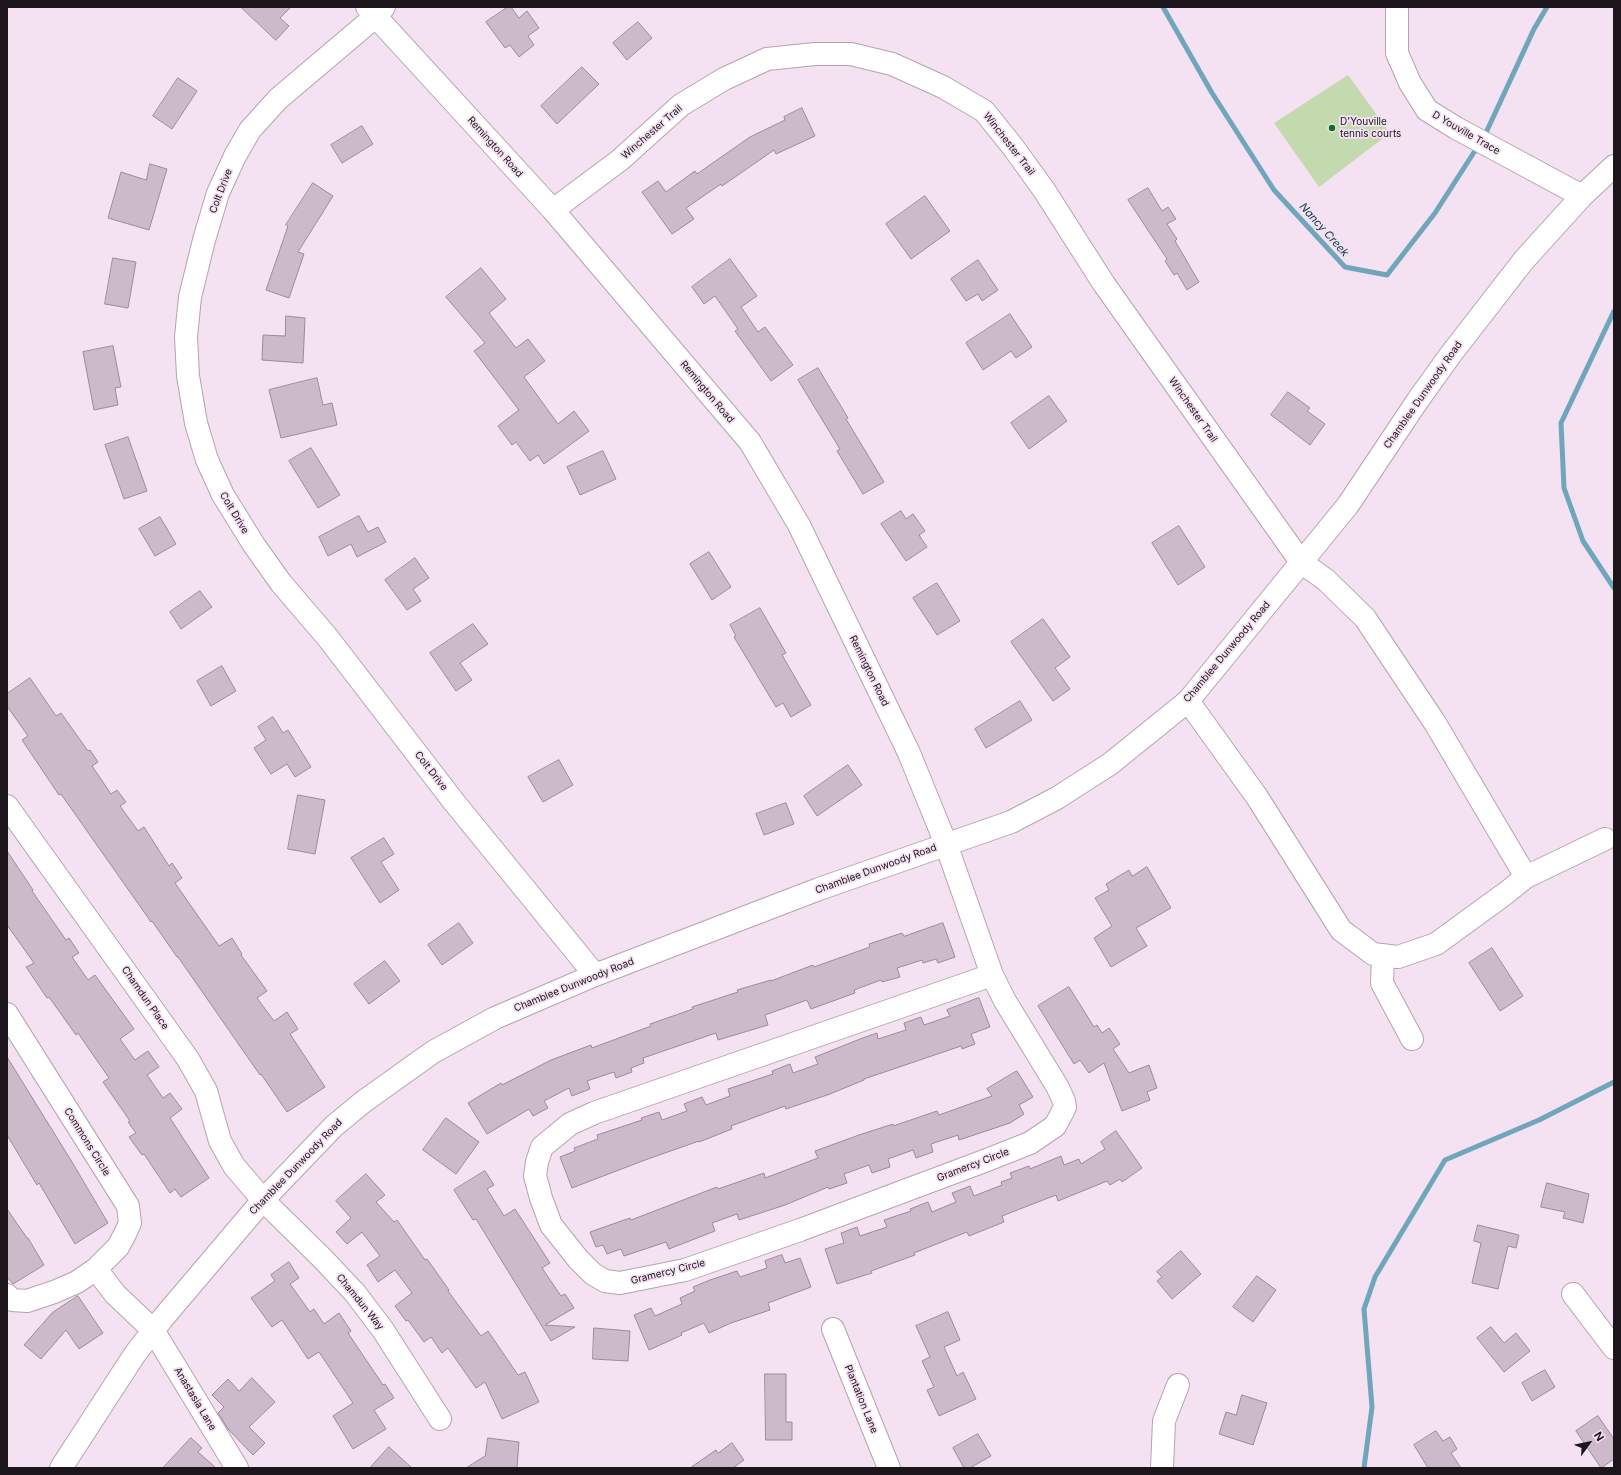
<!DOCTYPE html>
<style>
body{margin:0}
#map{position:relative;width:1621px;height:1475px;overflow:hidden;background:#f4e1f2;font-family:Inter,sans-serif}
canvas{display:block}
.frame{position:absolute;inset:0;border:8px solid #1c151b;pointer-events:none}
.north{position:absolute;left:1569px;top:1423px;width:40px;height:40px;-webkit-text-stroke:3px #f4e1f2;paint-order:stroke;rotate:57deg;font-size:11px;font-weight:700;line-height:16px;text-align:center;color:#1c151b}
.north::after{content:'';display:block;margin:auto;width:14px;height:18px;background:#1c151b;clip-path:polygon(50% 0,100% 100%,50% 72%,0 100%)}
</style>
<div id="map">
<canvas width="1621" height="1475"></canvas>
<div class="frame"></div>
<div class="north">N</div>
</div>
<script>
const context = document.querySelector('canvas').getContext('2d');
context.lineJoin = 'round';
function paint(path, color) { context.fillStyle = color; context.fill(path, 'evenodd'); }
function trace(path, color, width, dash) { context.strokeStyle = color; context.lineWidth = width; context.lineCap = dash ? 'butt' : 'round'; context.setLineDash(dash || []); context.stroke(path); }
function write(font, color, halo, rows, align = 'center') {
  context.font = font + ' Inter,sans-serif'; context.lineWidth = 3.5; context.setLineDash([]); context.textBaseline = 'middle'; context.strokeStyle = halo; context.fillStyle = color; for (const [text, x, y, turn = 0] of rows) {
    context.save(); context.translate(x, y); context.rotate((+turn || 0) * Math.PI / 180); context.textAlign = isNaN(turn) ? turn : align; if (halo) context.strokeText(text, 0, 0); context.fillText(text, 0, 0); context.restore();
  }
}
const green = new Path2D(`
 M1348,75L1390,133L1319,187L1274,123Z`);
const stream = new Path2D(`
 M1163,7L1212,93L1274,190L1345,267L1387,275L1435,213L1478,146
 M1484,137L1534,29L1547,7
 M1614,311L1561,423L1564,488L1583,541L1614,588
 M1364,1468L1372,1407L1364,1309L1375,1277L1445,1160L1539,1120L1614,1082`);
const building = new Path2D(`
 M241,7H291L280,18L289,26L276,40Z
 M508,7H511L519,18L527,11L539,28L528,36L534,45L519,57L510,45L505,48L486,22Z
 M638,22L652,38L627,60L613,43Z
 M582,67L599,84L557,124L541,106Z
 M178,78L197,91L172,129L153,116Z
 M802,108L815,136L776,154L774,150L722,186L721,184L686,208L694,219L672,234L642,192L658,181L666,192L695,171L697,174L750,137L785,120L784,117Z
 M362,126L373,144L342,163L331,145Z
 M150,164L167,169L149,230L108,218L121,172L146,180Z
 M313,183L333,196L298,252L304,254L289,298L266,290L288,226L286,225Z
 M1148,188L1162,211L1168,207L1176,219L1167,224L1177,239L1175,241L1199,282L1187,290L1177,273L1174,275L1165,261L1167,259L1128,200Z
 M925,196L950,231L911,259L886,224Z
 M113,258L136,262L128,308L105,304Z
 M730,259L757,296L741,307L758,332L765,327L793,365L771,381L735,331L738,329L715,296L704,304L692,287Z
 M978,260L998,290L982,301L978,294L966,301L951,279Z
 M481,268L506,299L489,313L516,348L528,339L545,361L524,377L558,424L574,411L589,431L544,464L538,455L530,461L516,442L512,445L498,426L519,410L474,351L485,343L446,297Z
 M1010,314L1032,347L1016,358L1011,351L983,370L966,343Z
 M286,316L305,318L303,363L262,360L263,335L285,336Z
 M113,346L121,387L115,388L118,405L94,410L83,352Z
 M818,368L848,418L846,419L884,482L863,494L837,451L840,449L798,380Z
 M317,378L323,405L332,403L337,425L281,438L269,390Z
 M1288,392L1310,408L1307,411L1325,424L1310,445L1271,415Z
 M1049,396L1067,421L1029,449L1011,423Z
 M128,437L147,491L124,499L105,445Z
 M311,448L340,495L318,508L289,461Z
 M603,451L616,479L580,495L567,467Z
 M901,511L906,519L913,514L925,531L919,535L927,547L906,561L881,524Z
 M359,516L368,532L378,527L386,542L357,557L351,544L328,556L319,537Z
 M160,517L176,544L155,556L139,529Z
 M1179,526L1205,567L1178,585L1152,543Z
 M709,552L731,587L712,600L690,564Z
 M415,558L429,578L413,589L421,601L407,610L385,580Z
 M937,583L960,621L937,635L913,598Z
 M200,591L212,607L181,629L170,612Z
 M760,608L786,653L782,655L811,705L791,717L783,703L776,707L734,637L736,636L730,625Z
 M1043,619L1070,657L1055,668L1070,689L1053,701L1011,642Z
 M473,624L488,644L460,663L472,680L456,691L430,653Z
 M222,666L236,691L211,706L197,681Z
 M30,678L56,716L61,713L88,751L90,750L98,762L92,766L111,794L117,790L126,802L120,806L138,831L144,827L169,866L172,863L182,878L175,883L219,946L232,938L242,954L241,955L267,991L257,998L274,1021L287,1012L298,1029L290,1034L325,1087L287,1112L261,1074L260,1075L178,957H177L152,921L151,922L61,794L59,795L22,740L28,736L7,706V694Z
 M1020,701L1032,720L986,748L975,729Z
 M273,717L283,733L288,730L311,767L295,777L287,764L271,774L254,748L266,740L258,727Z
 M559,760L573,785L543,802L528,777Z
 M848,765L862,785L817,816L804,796Z
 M298,795L325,800L315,854L288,849Z
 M786,803L794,824L764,835L756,814Z
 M384,838L394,854L381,862L399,890L380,903L351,858Z
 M7,851L33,890L32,891L66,940L69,938L79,953L72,957L88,980L95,975L134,1029L120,1039L135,1060L148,1051L159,1067L147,1075L163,1098L170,1093L182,1109L170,1118L209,1178L181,1197L175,1189L170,1193L144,1154L142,1155L129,1137L136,1133L128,1122L130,1121L103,1082L109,1078L78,1033L76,1035L49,997L47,998L26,967L34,963L7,925Z
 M1147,867L1171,908L1136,928L1147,946L1111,967L1094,938L1112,926L1095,898L1109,890L1106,884L1129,870L1132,876Z
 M459,923L473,943L442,965L428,945Z
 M943,923L955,957L938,963L936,959L923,963L922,960L897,968L900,977L882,982L881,980L854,990L855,993L811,1009L807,1000L765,1015L768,1025L718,1040L716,1033L643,1058L644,1063L631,1068L632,1072L616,1078L614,1072L587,1081L590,1089L572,1096L569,1088L544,1101L548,1108L533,1116L529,1109L487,1134L468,1103L501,1083L502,1085L551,1060L591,1045L592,1048L651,1026L650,1024L693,1009L692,1007L738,992L737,990L771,980V981L813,965L814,967L870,947L869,944L902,933L904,936Z
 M1492,948L1523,996L1500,1011L1469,963Z
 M385,961L400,981L369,1004L354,984Z
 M1069,987L1094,1027L1097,1025L1102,1033L1109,1028L1120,1044L1113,1049L1129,1073L1149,1065L1157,1088L1147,1092L1150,1100L1122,1111L1104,1063L1089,1073L1080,1060L1074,1064L1038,1006Z
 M979,998L990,1027L971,1034L975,1044L962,1049L961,1046L864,1079V1080L830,1094L786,1109L785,1106L731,1126L732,1129L699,1142V1141L645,1160L572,1188L560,1157L575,1151L574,1148L598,1139L597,1135L642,1120L641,1118L659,1112L662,1120L687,1111L684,1104L702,1097L706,1105L730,1096L728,1089L773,1074L772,1071L790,1064L793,1073L818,1064L815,1057L860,1039L877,1033L878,1039L906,1030L904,1023L921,1017L924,1025L950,1016L947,1010Z
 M7,1057L72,1162L108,1223L75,1244L39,1183L37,1185L7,1135Z
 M1017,1071L1033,1097L1019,1105L1024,1114L1010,1123L959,1140L958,1135L931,1144L933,1152L916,1158L913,1150L888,1159L890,1167L872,1173L869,1165L844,1174L847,1183L829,1189L828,1187L785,1205L739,1220L737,1214L712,1223L715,1231L669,1249L666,1242L624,1256L621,1249L607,1254L603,1245L596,1247L590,1232L630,1218L631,1220L717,1187L718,1189L764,1173L765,1178L818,1158L815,1151L859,1135L893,1124V1126L937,1111L939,1115L992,1096L987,1089Z
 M446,1118L479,1142L456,1174L423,1150Z
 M1116,1131L1142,1168L1122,1182L1120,1179L1110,1185L1107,1181L1058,1201L1056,1195L1002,1216L1004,1222L969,1236L967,1232L914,1253L915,1255L871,1271L872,1273L837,1284L825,1249L844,1243L841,1233L857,1227L860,1236L887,1227L884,1220L911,1211L910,1209L928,1202L932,1212L956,1202L952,1193L970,1186L974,1196L1002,1185L1001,1182L1012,1178L1010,1173L1029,1166L1030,1169L1061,1156L1064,1165L1079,1159L1081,1164L1105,1149L1101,1142Z
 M485,1171L494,1185L487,1189L504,1216L515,1209L550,1263L542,1268L561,1296L565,1294L574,1308L545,1325L575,1327L551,1341L476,1219L473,1220L454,1190Z
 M366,1174L385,1195L376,1202L394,1222L397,1220L425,1260L427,1259L449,1290L448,1291L481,1336L488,1331L518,1375L525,1372L539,1402L502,1419L485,1382L476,1388L448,1348L442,1353L431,1337L424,1342L408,1320L406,1321L395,1306L412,1293L395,1270L378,1282L367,1265L380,1256L362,1232L347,1244L336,1232L351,1218L336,1201Z
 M1547,1183L1589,1194L1583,1223L1563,1218L1565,1212L1541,1207Z
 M7,1209L27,1238H28L44,1265L13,1284L7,1277Z
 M1478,1225L1519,1235L1516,1248L1508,1246L1498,1289L1472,1283L1481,1243L1474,1241Z
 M1181,1251L1201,1274L1172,1299L1157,1281L1162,1277L1157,1272Z
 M782,1255L785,1263L800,1258L811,1287L768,1303L770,1310L731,1323L709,1333L704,1323L681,1333L682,1335L649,1350L634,1315L651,1308L655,1316L682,1304L680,1298L695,1291L693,1287L710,1280L737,1271L740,1277L767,1268L765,1261Z
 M289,1262L299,1278L290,1284L310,1312L314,1309L324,1324L339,1313L351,1331L348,1333L383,1385L385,1384L394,1398L374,1410L386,1429L353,1449L333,1416L353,1403L319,1352L308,1359L282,1320L272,1327L251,1298L275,1281L271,1275Z
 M1257,1276L1276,1290L1253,1322L1233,1307Z
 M78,1296L103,1333L79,1349L66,1330L41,1359L24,1345L52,1313Z
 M948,1312L960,1340L944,1347L957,1376L963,1372L976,1399L939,1416L927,1390L934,1387L922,1361L930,1357L916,1326Z
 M1491,1327L1504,1343L1516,1333L1530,1351L1504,1372L1477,1338Z
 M594,1328L630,1331L628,1361L593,1359Z
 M1545,1370L1555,1387L1532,1401L1522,1383Z
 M765,1374H786V1422H792V1440H766Z
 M252,1378L275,1402L249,1427L265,1443L253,1455L228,1429L218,1413L224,1407L212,1395L228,1379L239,1391Z
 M1242,1395L1267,1403L1253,1445L1219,1434L1226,1412L1236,1415Z
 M1598,1416L1614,1439V1459L1601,1468L1576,1431Z
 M1436,1431L1443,1441L1450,1437L1457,1449L1451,1453L1461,1468H1428L1414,1445Z
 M978,1434L991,1456L970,1468H964L953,1448Z
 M191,1438L202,1448L198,1452L216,1468H163Z
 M488,1438L519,1442L517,1468H466L485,1456Z
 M732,1443L744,1460L733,1468H690L716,1450L718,1453Z
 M389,1447L412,1468H370Z`);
const minor = new Path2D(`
 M367,7L553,210L750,442L799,525L909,753L946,844L992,975
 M384,7L376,16L278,99L250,130L235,156L218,193L204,240L190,297L186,337L188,376L196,423L207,460L223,495L254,545L281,583L328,638L454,802L595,975
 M1397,7V53L1410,83L1427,110L1456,128L1582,196
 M553,210L620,160L681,105L724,79L767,59L815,54H851L892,64L943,87L984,111L1013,147L1044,190L1104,284L1301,562L1326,580L1365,618L1435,723L1526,877
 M1188,701L1257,797L1341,930L1373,954L1398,957L1436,944L1506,893L1526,877L1605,839
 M7,806L188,1059L206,1091L220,1141L234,1166L263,1200L323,1259L355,1293L383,1330L440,1419
 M1383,955L1382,983L1412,1039
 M992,975L1005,1001L1057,1086L1064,1101L1065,1107L1061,1115L1055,1126L1030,1143L987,1160L800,1230L685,1270L620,1283L605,1281L593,1274L578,1259L551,1225L541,1198L535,1176L537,1162L542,1147L570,1124L594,1113Z
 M7,1014L128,1206L130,1223L125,1234L118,1247L96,1269L77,1282L54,1292L27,1301L12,1300L7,1295
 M96,1269L115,1294L153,1330L237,1468
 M1573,1294L1614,1348
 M833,1329L889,1468
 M61,1468L135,1354L163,1318L263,1200L334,1126L363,1102L433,1052L495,1018L595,975L819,889L1011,822L1057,798L1110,764L1188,701L1348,505L1418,400L1451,354L1524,260L1582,196L1614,166
 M1162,1468L1164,1421L1178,1385`);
const markers = [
 [1332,128,4,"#087223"]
];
const poiNames = [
 ["D'Youville",1340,122],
 ["tennis courts",1340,134]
];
const streetNames = [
 ["Winchester Trail",652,132,-41],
 ["D Youville Trace",1466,133,30],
 ["Winchester Trail",1009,144,52],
 ["Remington Road",495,147,48],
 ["Colt Drive",221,191,-69],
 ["Remington Road",707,392,50],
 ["Chamblee Dunwoody Road",1423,395,-55],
 ["Winchester Trail",1193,410,55],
 ["Colt Drive",234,513,59],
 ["Chamblee Dunwoody Road",1227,652,-50],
 ["Remington Road",869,671,64],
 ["Colt Drive",431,771,52],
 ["Chamblee Dunwoody Road",876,869,-20],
 ["Chamblee Dunwoody Road",574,985,-22],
 ["Chamdun Place",145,998,55],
 ["Commons Circle",87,1142,58],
 ["Gramercy Circle",973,1165,-21],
 ["Chamblee Dunwoody Road",296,1167,-46],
 ["Gramercy Circle",668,1272,-14],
 ["Chamdun Way",360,1302,51],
 ["Anastasia Lane",195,1399,59],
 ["Plantation Lane",861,1399,68]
];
const waterNames = [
 ["Nancy Creek",1324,230,48]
];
paint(green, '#c2daad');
trace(stream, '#6fa6bb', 5);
paint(building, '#ccbaca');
trace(building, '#9c8a9a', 1);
trace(minor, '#b5a3b3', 24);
trace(minor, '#fff', 22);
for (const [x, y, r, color] of markers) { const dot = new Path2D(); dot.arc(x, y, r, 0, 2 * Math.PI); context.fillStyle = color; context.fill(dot); trace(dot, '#f4e1f2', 1.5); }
write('10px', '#1c151b', '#f4e1f2', poiNames, 'left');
write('10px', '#1c151b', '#f4e1f2', streetNames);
write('italic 11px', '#033746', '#f4e1f2', waterNames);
</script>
